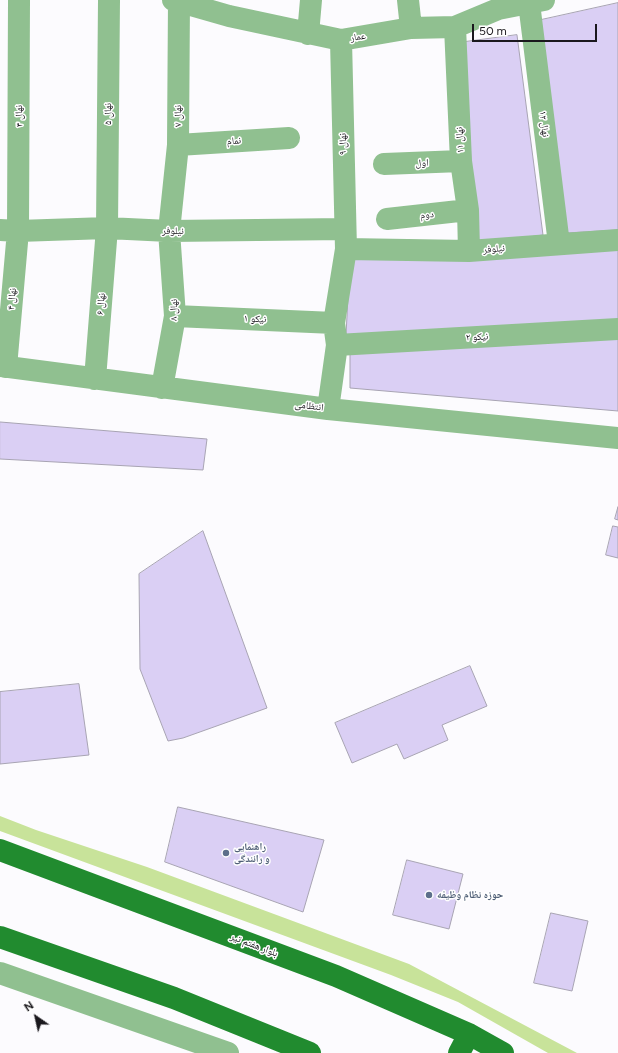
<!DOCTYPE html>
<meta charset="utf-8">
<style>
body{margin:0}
#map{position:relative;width:618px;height:1053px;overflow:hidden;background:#fcfbfe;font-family:Figtree,sans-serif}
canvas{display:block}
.north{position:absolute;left:16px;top:997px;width:40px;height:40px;-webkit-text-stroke:3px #fff;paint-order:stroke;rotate:326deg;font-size:11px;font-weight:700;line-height:16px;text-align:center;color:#1a181d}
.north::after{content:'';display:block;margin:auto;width:14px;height:18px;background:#1a181d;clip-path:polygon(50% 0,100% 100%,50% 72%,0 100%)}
.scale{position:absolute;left:472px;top:24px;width:125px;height:18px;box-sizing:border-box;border:2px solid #1a181d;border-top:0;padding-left:5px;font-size:12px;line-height:14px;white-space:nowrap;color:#1a181d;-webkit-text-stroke:3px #fff;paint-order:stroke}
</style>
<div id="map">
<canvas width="618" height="1053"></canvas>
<div class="north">N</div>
<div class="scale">50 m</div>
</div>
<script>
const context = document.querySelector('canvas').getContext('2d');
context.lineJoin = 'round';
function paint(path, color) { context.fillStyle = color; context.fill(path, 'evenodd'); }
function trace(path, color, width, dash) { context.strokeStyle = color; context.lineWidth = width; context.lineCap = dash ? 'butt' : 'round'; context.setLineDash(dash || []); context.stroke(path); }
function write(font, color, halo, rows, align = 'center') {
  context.font = font + ' Figtree,"Noto Naskh Arabic",sans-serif'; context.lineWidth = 3; context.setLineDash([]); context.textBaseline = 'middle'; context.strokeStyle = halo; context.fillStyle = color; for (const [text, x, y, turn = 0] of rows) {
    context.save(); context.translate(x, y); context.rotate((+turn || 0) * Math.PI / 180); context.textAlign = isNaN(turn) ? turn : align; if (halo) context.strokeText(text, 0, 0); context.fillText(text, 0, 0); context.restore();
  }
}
const green = new Path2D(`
 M0,816L36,830L147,867L409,964L577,1053H548L458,1002L391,975L0,831Z`);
const building = new Path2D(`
 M618,3V230L566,233L541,20Z
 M517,35L543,235L478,244L472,183L465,42Z
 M618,247V321L346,335L350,258Z
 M618,336V411L350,388V354Z
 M0,422L207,439L203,470L0,459Z
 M618,507V520L615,519Z
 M613,526L618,527V558L606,555Z
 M203,531L267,708L183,738L168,741L140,669L139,574Z
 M470,666L487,706L442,725L448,740L404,759L397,744L352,763L335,723Z
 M79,684L89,755L0,764V692Z
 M178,807L324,840L303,912L165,862Z
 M407,860L463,874L449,929L393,915Z
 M551,913L588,921L572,991L534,983Z`);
const minor = new Path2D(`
 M173,0L229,16L341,40L411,28L455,27L498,9L544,0
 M408,0L411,28
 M529,3L559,244
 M455,27L461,161L468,210L469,251
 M308,34L311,0
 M178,145L289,138
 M384,164L461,161
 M387,219L468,210
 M0,230L18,231L107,228L169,231L345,229
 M346,249L469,251L618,240
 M175,316L334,323
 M337,345L618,329
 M0,366L328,409L618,438
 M6,367L18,231L19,0
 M95,379L107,228L109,0
 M162,388L175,316L169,231L178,145L179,0
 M328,409L337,345L334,323L346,249L341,40
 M0,973L228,1053`);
const major = new Path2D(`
 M0,850L336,976L469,1034L503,1053
 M0,937L174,998L310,1053
 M459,1053L469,1034`);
const markers = [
 [226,853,4,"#5c6f8a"],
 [429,895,4,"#5c6f8a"]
];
const streetNames = [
 ["عمار",358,37,-9],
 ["نهال ۵",108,114,-90],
 ["نهال ۳",19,116,-90],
 ["نهال ۷",178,116,-90],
 ["نهال ۱۲",544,124,83],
 ["نهال ۱۱",460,140,-92],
 ["نمام",234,141,-4],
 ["نهال ۹",343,144,-91],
 ["اول",422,163,-2],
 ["دوم",427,215,-6],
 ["نیلوفر",173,231,1],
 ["نیلوفر",494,249,-4],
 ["نهال ۴",12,299,-85],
 ["نهال ۶",101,304,-85],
 ["نهال ۸",174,310,-89],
 ["نیکو ۱",255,319,3],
 ["نیکو ۲",477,337,-3],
 ["انتظامی",309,406,7],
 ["بلوار هفتم تیر",254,945,21]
];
const serviceNames = [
 ["راهنمایی",234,847],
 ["و رانندگی",234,859],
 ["حوزه نظام وظیفه",437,895]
];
paint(green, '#c8e39a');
paint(building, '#dacff4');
trace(building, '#a8a4b3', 1);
trace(minor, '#90c090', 22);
trace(major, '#218b2f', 22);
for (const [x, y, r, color] of markers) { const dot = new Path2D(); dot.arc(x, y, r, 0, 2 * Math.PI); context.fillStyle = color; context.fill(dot); trace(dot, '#fff', 1.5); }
write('10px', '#1a181d', '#fff', streetNames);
write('bold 10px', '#4e5e75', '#fff', serviceNames, 'left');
</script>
